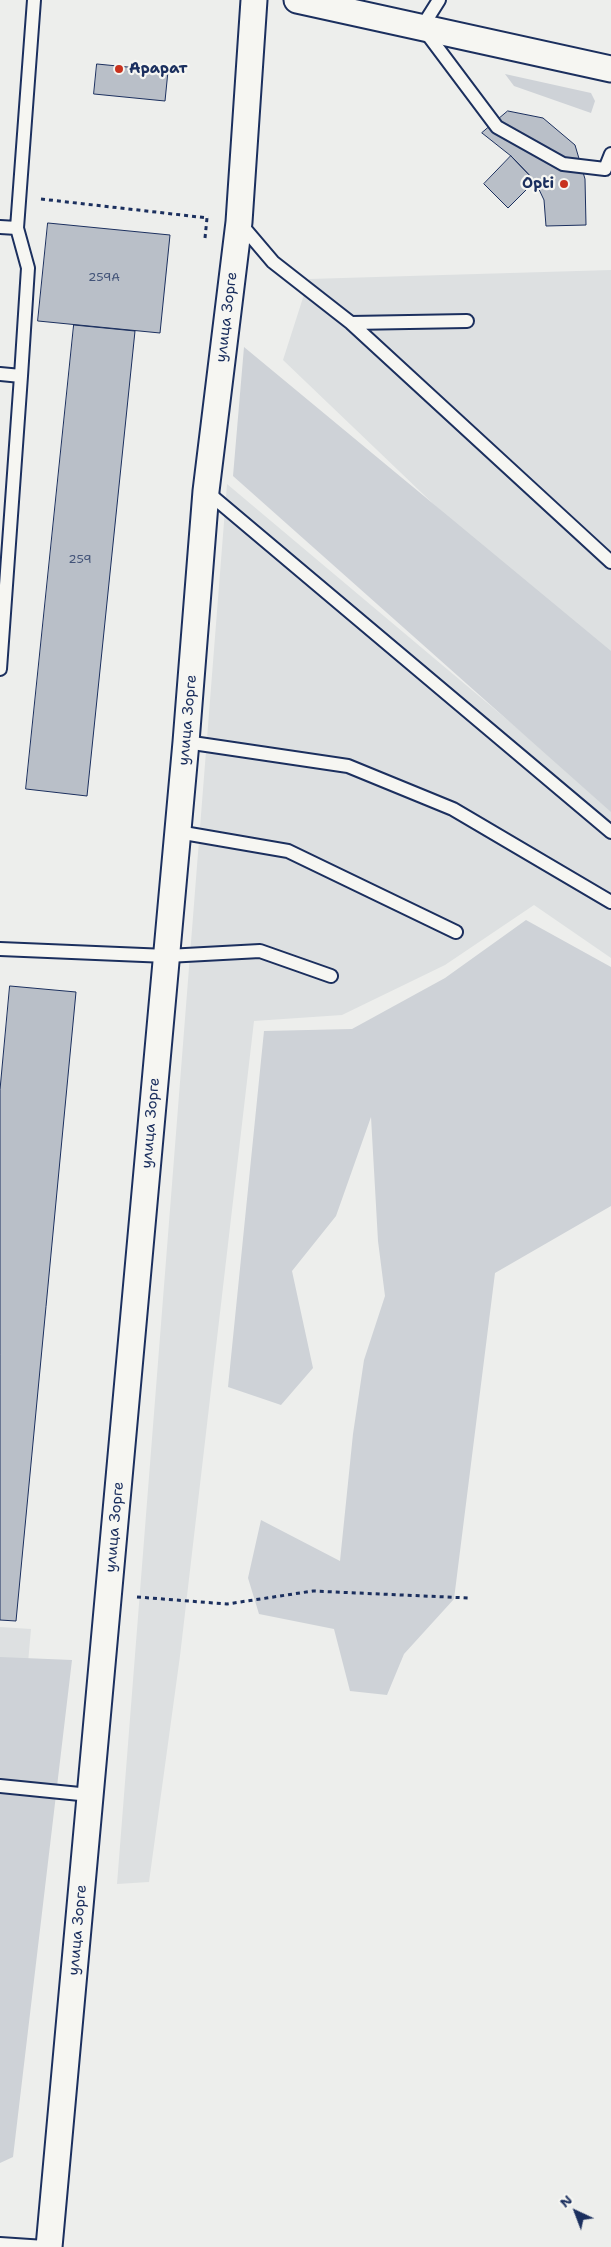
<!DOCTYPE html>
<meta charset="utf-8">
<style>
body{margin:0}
#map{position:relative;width:611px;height:2247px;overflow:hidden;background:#edeeec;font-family:"Shantell Sans",sans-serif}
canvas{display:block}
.north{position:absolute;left:551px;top:2187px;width:50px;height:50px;-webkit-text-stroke:4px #f6f6f2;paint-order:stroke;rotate:317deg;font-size:14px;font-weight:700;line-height:20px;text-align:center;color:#1b2f5e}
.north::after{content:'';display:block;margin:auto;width:18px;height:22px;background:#1b2f5e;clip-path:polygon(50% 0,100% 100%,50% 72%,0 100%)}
</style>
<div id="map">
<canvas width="611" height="2247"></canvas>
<div class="north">N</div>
</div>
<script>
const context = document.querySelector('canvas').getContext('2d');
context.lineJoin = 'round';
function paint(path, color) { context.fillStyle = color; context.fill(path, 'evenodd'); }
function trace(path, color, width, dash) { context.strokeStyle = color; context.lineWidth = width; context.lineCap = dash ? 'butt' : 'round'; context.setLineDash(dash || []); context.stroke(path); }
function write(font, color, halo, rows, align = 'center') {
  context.font = font + ' "Shantell Sans",sans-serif'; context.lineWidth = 4.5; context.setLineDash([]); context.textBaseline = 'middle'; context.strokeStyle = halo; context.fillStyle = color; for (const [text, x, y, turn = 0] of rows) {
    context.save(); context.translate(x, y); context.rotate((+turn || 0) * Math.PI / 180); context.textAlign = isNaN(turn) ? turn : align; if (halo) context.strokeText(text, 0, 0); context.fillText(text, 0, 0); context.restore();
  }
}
const built = new Path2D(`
 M611,270V674L283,360L309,279Z
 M227,484L611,807V958L534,905L445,965L342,1015L254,1021L180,1656L149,1882L117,1884Z
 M0,1627L31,1629L0,1982Z`);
const green = new Path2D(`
 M505,74L591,93L595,101L591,113L514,86Z
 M244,347L611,651V812L233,476Z
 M526,920L611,967V1206L495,1273L454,1599L404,1654L387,1695L350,1691L334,1629L259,1614L248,1578L261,1520L340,1561L353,1434L364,1360L385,1296L378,1241L371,1117L336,1216L292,1271L313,1368L281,1405L228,1387L264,1031L352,1029L445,978Z
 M0,1657L72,1660L13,2157L0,2163Z`);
const building = new Path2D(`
 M97,64L168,71L165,101L94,94Z
 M508,111L543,118L575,145L585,179L586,225L546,226L544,200L535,181L511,156L482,133Z
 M511,156L535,181L508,208L484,184Z
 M48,223L170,235L160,333L38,321Z
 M74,325L135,331L87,796L26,789Z
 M10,986L76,992L16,1621L0,1620V1090Z`);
const path = new Path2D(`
 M41,199L208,218
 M205,238L207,218
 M137,1597L227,1604L313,1591L469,1598`);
const lane = new Path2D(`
 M439,0L422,27L497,127L563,164L605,169L611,154
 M239,222L273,262L351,323L611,562
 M0,227L17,228
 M351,323L467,321
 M0,374L21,376L28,268L17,228L34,0
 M206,491L611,832
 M0,669L21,376
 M186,742L348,766L453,809L611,902
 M178,832L288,851L456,932
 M0,949L167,956L260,951L331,976
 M0,1786L90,1795
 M0,2244L45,2247`);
const street = new Path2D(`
 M297,0L611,69
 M49,2247L186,742L206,491L239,222L254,0`);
const markers = [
 [119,69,5,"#c8321e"],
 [564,184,5,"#c8321e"]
];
const numberNames = [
 ["259А",104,278],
 ["259",80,560]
];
const poiNames = [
 ["Арарат",129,69],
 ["Opti",554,184,"right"]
];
const streetNames = [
 ["улица Зорге",227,317,-83],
 ["улица Зорге",188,720,-85],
 ["улица Зорге",151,1123,-85],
 ["улица Зорге",115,1527,-85],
 ["улица Зорге",78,1930,-85]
];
paint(built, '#dde0e1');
paint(green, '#ced2d7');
paint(building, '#b9bfc8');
trace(building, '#1b2f5e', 1);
trace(lane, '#1b2f5e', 16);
trace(street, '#1b2f5e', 29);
trace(path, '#1b2f5e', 3, [4, 4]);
trace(lane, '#f6f6f2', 12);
trace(street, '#f6f6f2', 25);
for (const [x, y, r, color] of markers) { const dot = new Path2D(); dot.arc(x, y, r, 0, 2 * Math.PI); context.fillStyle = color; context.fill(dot); trace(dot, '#f6f6f2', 2); }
write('12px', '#425378', null, numberNames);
write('bold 15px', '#1b2f5e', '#f6f6f2', poiNames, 'left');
write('15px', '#1b2f5e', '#f6f6f2', streetNames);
</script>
